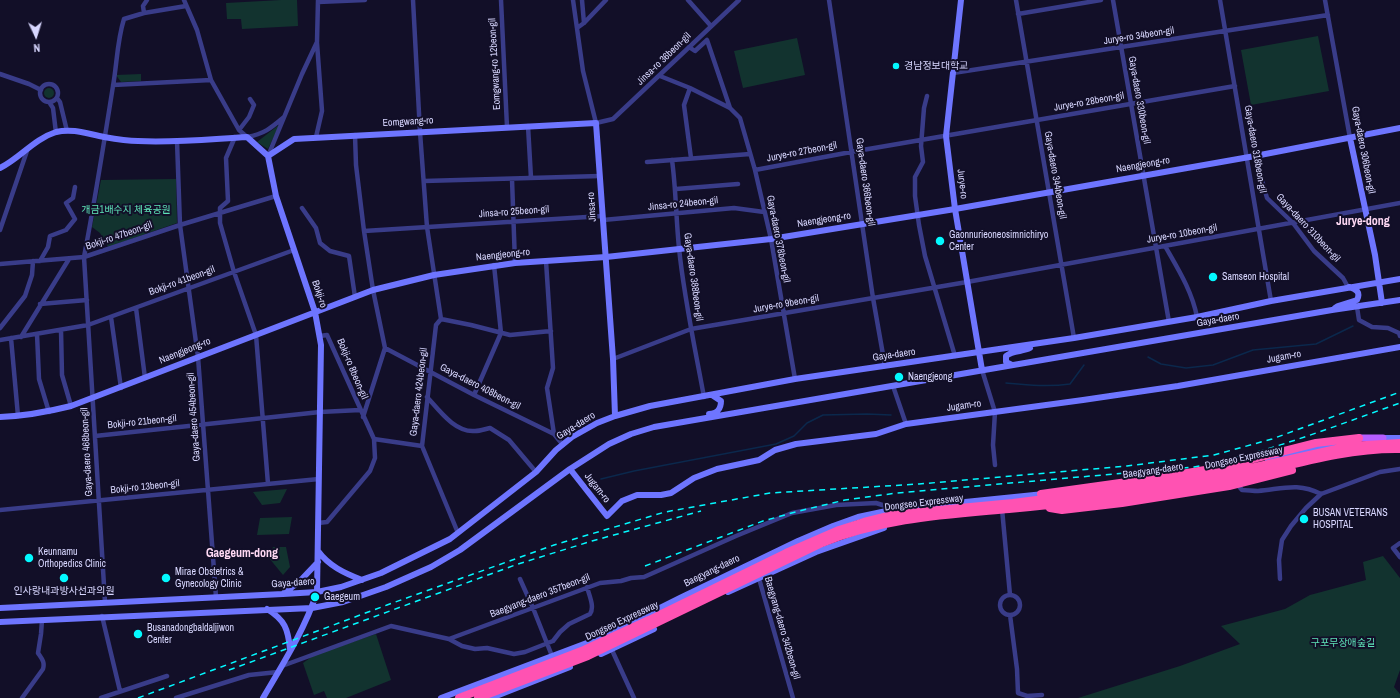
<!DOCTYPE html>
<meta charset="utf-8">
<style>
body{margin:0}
#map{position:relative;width:1400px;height:698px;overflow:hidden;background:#120f28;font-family:"Archivo Narrow",sans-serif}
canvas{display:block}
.north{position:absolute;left:16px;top:16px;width:40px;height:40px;-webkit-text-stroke:3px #120f28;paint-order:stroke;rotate:176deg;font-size:11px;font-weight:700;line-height:16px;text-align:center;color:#d8d7ff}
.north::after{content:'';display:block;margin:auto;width:14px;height:18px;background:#d8d7ff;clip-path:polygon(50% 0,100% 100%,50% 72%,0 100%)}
</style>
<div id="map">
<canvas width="1400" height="698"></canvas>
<div class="north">N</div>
</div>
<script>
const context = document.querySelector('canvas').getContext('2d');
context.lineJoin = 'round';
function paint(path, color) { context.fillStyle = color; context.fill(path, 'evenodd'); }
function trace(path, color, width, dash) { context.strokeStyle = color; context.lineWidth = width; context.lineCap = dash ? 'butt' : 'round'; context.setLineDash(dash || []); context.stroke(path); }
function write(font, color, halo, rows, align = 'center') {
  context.font = font + ' "Archivo Narrow","Noto Sans KR",sans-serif'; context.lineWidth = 4; context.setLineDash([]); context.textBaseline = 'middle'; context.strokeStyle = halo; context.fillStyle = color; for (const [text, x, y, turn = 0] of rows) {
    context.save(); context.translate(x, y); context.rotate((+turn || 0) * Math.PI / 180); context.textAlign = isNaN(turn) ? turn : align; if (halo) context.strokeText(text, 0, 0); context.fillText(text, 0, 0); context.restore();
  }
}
const green = new Path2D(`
 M281,0H297L298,26L242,29L241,19H227L226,3Z
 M1318,36L1329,91L1251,105L1241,50Z
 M797,38L805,75L743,88L734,51Z
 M141,74V81L121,82L116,75Z
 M44 93a5 5 0 1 1 10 0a5 5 0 1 1-10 0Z
 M280,124L268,149L257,142Z
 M176,179L177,223L108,247L100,233L92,227L101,180Z
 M287,489L280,503L262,505L253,492Z
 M292,517L289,534L257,535L260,518Z
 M273,547H286L290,567L283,575L269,558Z
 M1383,556L1400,578V670L1394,687L1400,694V698H1078L1180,666L1240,644L1221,626L1285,609L1310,595L1366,580L1363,562Z
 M376,634L391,680L346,698H327L324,691L314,695L303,663L314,655Z`);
const stream = new Path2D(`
 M1148,357L1161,364L1186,368L1213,365L1253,350L1316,344L1353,326
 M1006,383C1028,385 1048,387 1070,384L1084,365
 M601,479L634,471L776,444L794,436L807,423L823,415L867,414L891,415`);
const street = new Path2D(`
 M184,0L197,30L211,80L239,130L247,137C264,134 271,128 284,117
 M413,0L420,132L427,227L441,319L436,325L422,446L458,533
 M501,0L507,127
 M573,0L583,71L596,123L613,119L739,0
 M582,0L584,23
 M688,0L711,26
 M829,0L873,298L885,366
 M1016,0L1074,338
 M1113,0L1169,322
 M1220,0L1271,301
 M1325,0L1350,138
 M318,2L365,0
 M144,13L143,6L147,0
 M1018,14L1101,0
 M577,28L584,23L606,0
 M689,47L695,51L707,40L730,108
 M953,73L1328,15
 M0,74L29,84L41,90
 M660,76L690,88L730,108L740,118L755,170L771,239L795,379
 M40 93a9 9 0 1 1 18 0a9 9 0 1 1-18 0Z
 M113,85L211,80
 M690,88L684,105L691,158
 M927,96L924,108L921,146L923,162L915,177V196L919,225L925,256L955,356
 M57,98L60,102L67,131
 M49,102L53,108L56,133
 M528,126L531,178
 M239,130L249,117L254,105L250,99
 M355,135L356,165L364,231L373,290L385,348L363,417
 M235,137L226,158L228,201L220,208V223L234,272L256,335L268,484
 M316,137L322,111L317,43
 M177,141L180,225L198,357L216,597
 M268,156L302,74L317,42L318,0
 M1255,156L1267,198L1293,223L1314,251L1343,278L1348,287
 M672,160C676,189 676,219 679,248C684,298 695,348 704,397
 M647,162L750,154
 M755,170L851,152L1235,86
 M512,179L515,263
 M424,181L600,176
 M676,189L738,184
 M302,208L316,228L320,243L330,251L349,256L355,297
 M603,220L734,208L764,212
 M0,230L28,148
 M364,231L603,216
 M1165,246C1178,269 1192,291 1197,317
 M40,261L48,247L50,236L66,230L75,219L66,203L73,198L75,187
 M546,261L553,368L547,388L554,434
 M0,264L84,257L180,225L276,196
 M40,304L87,300
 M1357,307L1359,320L1372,327L1388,328L1399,333L1400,336
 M136,308L145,378
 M111,317L121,388
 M441,319L471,325L510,335L551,331
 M0,328L25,296L32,275L33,261
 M61,330L62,375L71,406
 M37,334L39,379L49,412
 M21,337L69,259
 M11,338L18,416
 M0,340L88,325L294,250
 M385,348L474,395L554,434L563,445
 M613,359L691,329L967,282L1400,203
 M982,370L995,412L993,445L995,465
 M893,386L906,424
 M474,395L501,333L494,265
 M427,397C439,410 455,433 475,431C480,431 485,429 490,428L509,440L536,472
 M95,436L320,412L360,410
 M374,439L422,446
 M1237,484L1242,490C1247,490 1253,491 1258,491C1282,489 1298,482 1321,494
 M1002,509L1010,595
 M0,510L319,479
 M318,523L327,522L370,471L375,458L374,439L327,335L320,336
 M1400,543L1393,548L1400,557
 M758,575L793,698
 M520,579L533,608L552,656
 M1280,579L1279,560L1282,540L1291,526L1306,508L1321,494L1380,472L1400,469
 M1000 605a10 10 0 1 1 20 0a10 10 0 1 1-20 0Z
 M105,602L84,257C95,200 104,143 113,86C117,64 117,41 124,19L144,13L186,6
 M1010,615L1017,669L1018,693L1027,696L1042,695
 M102,616L120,691
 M449,639L462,646L475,649L487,648L514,654L525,652L553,641L560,632L569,624L590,614C595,607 589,595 587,587
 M611,648L634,698
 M282,666L391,626L449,639L600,583L621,581L631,578L644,577L736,536L792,513L836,505L876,503L895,509
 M22,698L43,669C45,662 42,659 38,653L41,634L42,620
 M101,698L167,676
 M176,698L249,675L278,672`);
const secondary = new Path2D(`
 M961,0L946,136L955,209L982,370
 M1350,138L1375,255L1382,303
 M268,156L294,139L596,123L613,359L615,416
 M0,168C20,158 34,139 56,132C73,128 88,134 104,137C115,139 127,141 138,141C174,143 211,139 247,137L268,156
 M1335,308L1338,306L1357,300C1361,292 1356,289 1349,287
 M1012,365L1006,362V356C1013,350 1023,352 1030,348
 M709,414C717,413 721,410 721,401L712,395
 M0,417C24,416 47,412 71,406L373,290L434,275L515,263L606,257L771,239L955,209L1255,156L1400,128
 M1380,438H1400
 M1268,460L1341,443
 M570,469L607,516L622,501L637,495H661L671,493L694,478L717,469L759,460L775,450L796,444L876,434L906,424L1083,400L1178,386L1400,347
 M318,551C329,566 344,573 362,580
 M728,592L816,552L884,528
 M284,593L300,581L318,562
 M0,608L283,594L317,592L341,587L381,573L450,539L536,472L556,450L572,437L597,423L615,416L650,406L795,379L1074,338L1197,317L1271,301L1400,279
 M267,609C285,620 288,629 290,649
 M0,622L312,608L343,602L386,587L431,567L460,550L570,469L609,444L631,434L654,427L1332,310L1400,300
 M601,654L654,629
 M263,698C283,664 305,629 317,592L321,345L315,312L276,196L268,156
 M441,698L600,638L680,598L798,541L833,526L858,517L896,509L1044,494
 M491,698L570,667`);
const primary = new Path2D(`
 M1359,438H1383`);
const highway = new Path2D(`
 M1041,494L1163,477L1217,468L1316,443L1359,438
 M1050,508L1062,510L1122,503L1229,486L1292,470
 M459,698L584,650L649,620L786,553L839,530L864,522L896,514L1013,503L1147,486L1219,475L1350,446L1400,443
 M478,698L588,656L822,543C884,518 944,515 1009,509C1062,504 1115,498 1168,489C1192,486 1216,482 1240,477C1293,465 1345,448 1400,449`);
const rail = new Path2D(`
 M645,566L763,521L799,511L845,500L897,493L1194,467C1265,454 1332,427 1400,403
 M229,670L518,564L592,541L701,511
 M138,698L387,605L554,545L665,512L770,493L919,484L1127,466L1214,455L1272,439L1400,392`);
const markers = [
 [896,66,4,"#03f9ff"],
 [940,241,5,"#03f9ff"],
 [1213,277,5,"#03f9ff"],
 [899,377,5,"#03f9ff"],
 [1304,519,5,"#03f9ff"],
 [29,558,5,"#03f9ff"],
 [64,578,5,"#03f9ff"],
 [166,578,5,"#03f9ff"],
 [315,597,5,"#03f9ff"],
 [138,634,5,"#03f9ff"]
];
const streetNames = [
 ["Jurye-ro 34beon-gil",1139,36,-9],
 ["Jinsa-ro 36beon-gil",664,59,-44],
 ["Eomgwang-ro 12beon-gil",495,64,-93],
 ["Gaya-daero 330beon-gil",1139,100,80],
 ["Jurye-ro 28beon-gil",1089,102,-10],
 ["Eomgwang-ro",408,122,-3],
 ["Gaya-daero 318beon-gil",1255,149,80],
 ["Gaya-daero 306beon-gil",1363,150,79],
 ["Jurye-ro 27beon-gil",802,152,-11],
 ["Naengjeong-ro",1143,165,-10],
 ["Gaya-daero 344beon-gil",1055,175,80],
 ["Gaya-daero 366beon-gil",865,182,82],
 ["Jurye-ro",962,184,83],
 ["Jinsa-ro 24beon-gil",683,204,-6],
 ["Jinsa-ro",592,207,-94],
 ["Jinsa-ro 25beon-gil",514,212,-4],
 ["Naengjeong-ro",824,220,-9],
 ["Gaya-daero 310beon-gil",1308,228,47],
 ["Jurye-ro 10beon-gil",1182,234,-10],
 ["Bokji-ro 47beon-gil",119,236,-19],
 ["Gaya-daero 378beon-gil",778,239,79],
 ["Naengjeong-ro",503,255,-6],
 ["Gaya-daero 388beon-gil",693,277,82],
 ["Bokji-ro 41beon-gil",182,281,-20],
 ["Bokji-ro",319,294,72],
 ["Jurye-ro 9beon-gil",786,304,-10],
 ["Gaya-daero",1218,320,-10],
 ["Naengjeong-ro",185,351,-22],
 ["Gaya-daero",894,355,-8],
 ["Jugam-ro",1284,357,-10],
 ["Bokji-ro 8beon-gil",352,369,67],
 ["Gaya-daero 408beon-gil",480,387,27],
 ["Gaya-daero 424beon-gil",419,392,-83],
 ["Jugam-ro",964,406,-8],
 ["Gaya-daero 454beon-gil",194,417,-94],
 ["Bokji-ro 21beon-gil",142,422,-6],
 ["Gaya-daero",576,426,-32],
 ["Gaya-daero 468beon-gil",87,452,-93],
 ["Dongseo Expressway",1244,458,-12],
 ["Baegyang-daero",1153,471,-8],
 ["Bokji-ro 13beon-gil",145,487,-6],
 ["Jugam-ro",597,488,52],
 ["Dongseo Expressway",924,503,-7],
 ["Baegyang-daero",712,571,-26],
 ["Gaya-daero",293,583,-4],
 ["Baegyang-daero 357beon-gil",540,596,-21],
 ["Dongseo Expressway",622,621,-25],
 ["Baegyang-daero 342beon-gil",782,628,74]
];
const poiNames = [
 ["경남정보대학교",904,66],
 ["Gaonnurieoneosimnichiryo",949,235],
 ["Center",949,247],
 ["Samseon Hospital",1222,277],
 ["Naengjeong",908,377],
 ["BUSAN VETERANS",1313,513],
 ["HOSPITAL",1313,525],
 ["Keunnamu",38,552],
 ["Orthopedics Clinic",38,564],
 ["Mirae Obstetrics &",175,572],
 ["Gynecology Clinic",175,584],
 ["인사랑내과방사선과의원",64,591,"center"],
 ["Gaegeum",324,597],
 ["Busanadongbaldaljiwon",147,628],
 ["Center",147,640]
];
const parkNames = [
 ["개금1배수지 체육공원",126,210],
 ["구포무장애숲길",1343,643]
];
const quarterNames = [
 ["Jurye-dong",1363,222],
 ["Gaegeum-dong",242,554]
];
paint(green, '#12332f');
trace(stream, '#0b284c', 1.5);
trace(street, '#393c89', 4.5);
trace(secondary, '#6e75ff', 6);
trace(primary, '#b65eff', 7);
trace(highway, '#ff52b2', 8);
trace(rail, '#03f9ff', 1.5, [6, 5]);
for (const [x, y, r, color] of markers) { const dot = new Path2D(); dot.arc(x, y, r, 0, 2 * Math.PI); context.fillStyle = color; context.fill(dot); trace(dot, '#120f28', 1.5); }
write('10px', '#d8d7ff', '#120f28', streetNames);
write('10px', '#d8d7ff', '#120f28', poiNames, 'left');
write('10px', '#5ee3b8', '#120f28', parkNames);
write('bold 12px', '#ffd9f4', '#120f28', quarterNames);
</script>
